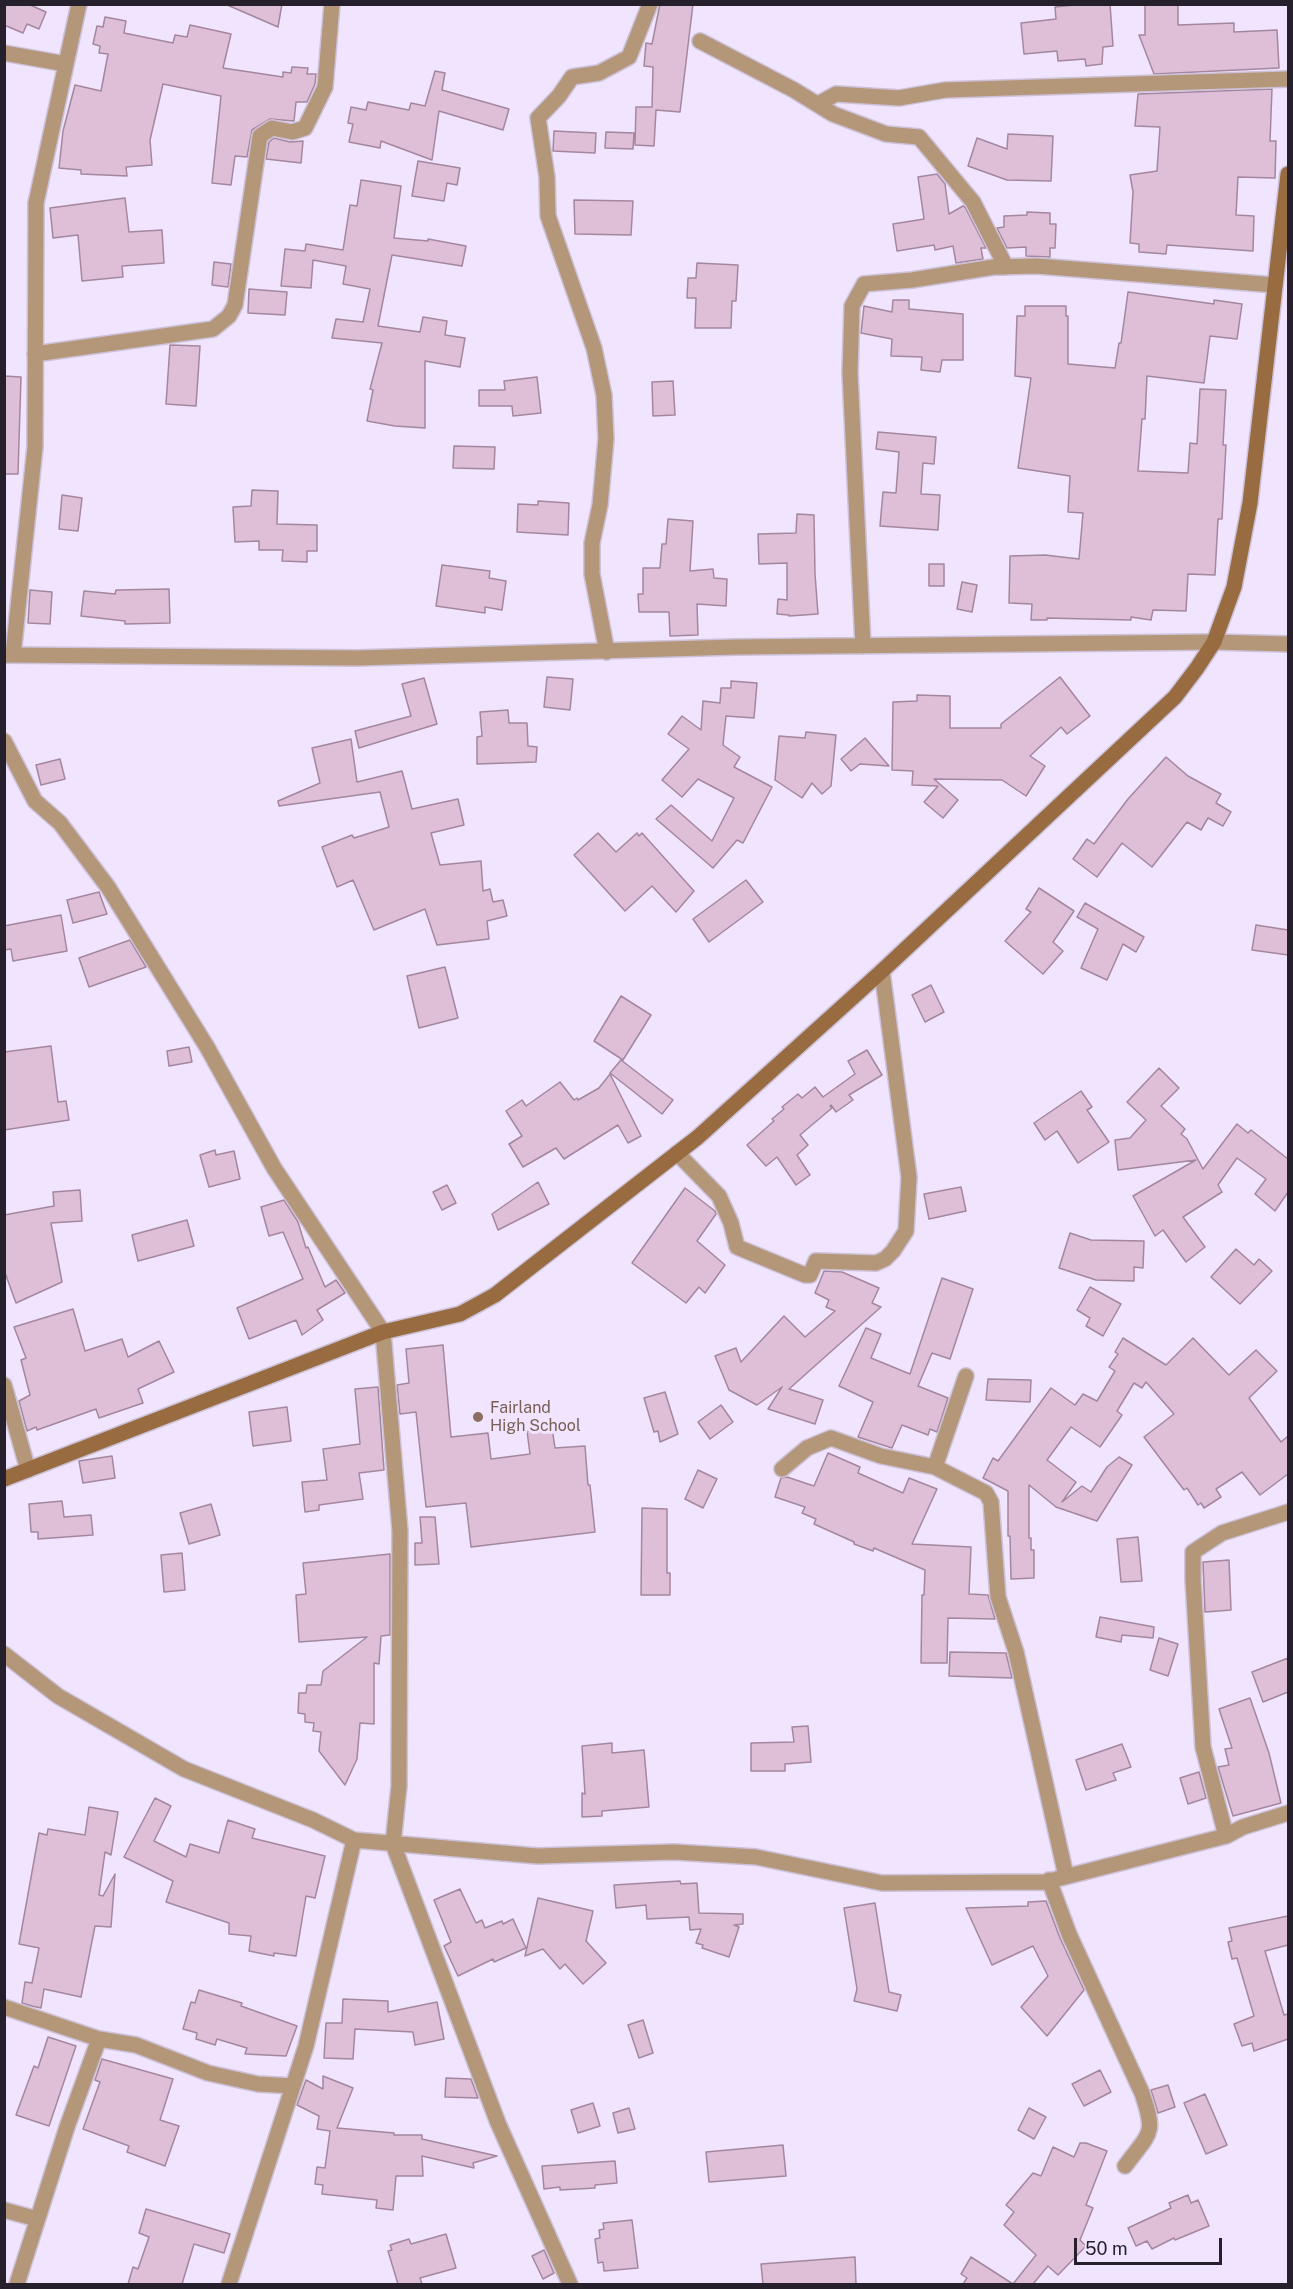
<!DOCTYPE html>
<style>
body{margin:0}
#map{position:relative;width:1293px;height:2289px;overflow:hidden;background:#f0e4fe;font-family:"Public Sans",sans-serif}
canvas{display:block}
.frame{position:absolute;inset:0;border:6px solid #26202c;pointer-events:none}
.scale{position:absolute;left:1074px;top:2238px;width:148px;height:27px;box-sizing:border-box;border:3px solid #26202c;border-top:0;padding-left:8px;font-size:18px;line-height:21px;white-space:nowrap;color:#26202c;-webkit-text-stroke:4px #f0e4fe;paint-order:stroke}
</style>
<div id="map">
<canvas width="1293" height="2289"></canvas>
<div class="frame"></div>
<div class="scale">50 m</div>
</div>
<script>
const context = document.querySelector('canvas').getContext('2d');
context.lineJoin = 'round';
function paint(path, color) { context.fillStyle = color; context.fill(path, 'evenodd'); }
function trace(path, color, width, dash) { context.strokeStyle = color; context.lineWidth = width; context.lineCap = dash ? 'butt' : 'round'; context.setLineDash(dash || []); context.stroke(path); }
function write(font, color, halo, rows, align = 'center') {
  context.font = font + ' "Public Sans",sans-serif'; context.lineWidth = 6; context.setLineDash([]); context.textBaseline = 'middle'; context.strokeStyle = halo; context.fillStyle = color; for (const [text, x, y, turn = 0] of rows) {
    context.save(); context.translate(x, y); context.rotate((+turn || 0) * Math.PI / 180); context.textAlign = isNaN(turn) ? turn : align; if (halo) context.strokeText(text, 0, 0); context.fillText(text, 0, 0); context.restore();
  }
}
const building = new Path2D(`
 M4,4H28L46,12L39,29L27,24L23,33L4,25Z
 M225,4H282L278,27Z
 M660,4H693L680,112L656,110L654,146L635,145L636,107H652L653,67L644,66L646,43L652,44Z
 M1084,4H1110L1113,46L1103,47L1102,64L1086,66L1085,59L1058,61L1057,51L1024,54L1021,23L1056,19L1055,7Z
 M1145,4H1178V25L1234,23V32L1277,30L1279,68L1154,74L1139,35H1145Z
 M105,17L126,21L124,33L173,43L175,35L187,37L190,25L231,34L223,68L283,77V72L291,73L292,67L308,68L307,74H316L315,84L307,102H296L294,121L270,119L252,130L247,157L235,156L231,185L212,183L221,96L163,84L150,140L152,165L126,167L127,176L81,174V170L59,168L63,131L75,85L101,91L108,54L99,53L100,46L93,44L97,26L103,27Z
 M435,71L445,73L442,90L509,109L503,130L439,111L432,160L381,141L380,148L349,142L353,124L348,123L351,107L366,110L368,102L409,110L411,103L425,106Z
 M1272,89L1270,141H1276L1275,178L1238,177L1236,215L1254,216L1253,251L1167,245L1166,254L1139,252V244L1130,243L1133,192L1130,175L1157,171L1160,127L1135,126L1138,94Z
 M554,131L596,133L595,153L553,151Z
 M606,132L634,133L633,149L605,148Z
 M1008,134L1053,136L1051,181L1007,180L968,166L977,138L1007,149Z
 M274,138L290,142L303,141L301,163L266,159L269,142Z
 M418,161L460,168L457,185L447,183L444,201L412,196Z
 M937,174L945,184L949,214L963,206L965,207L986,248H981L983,259L956,263L953,246L935,250L934,245L897,251L893,224L924,219L918,177Z
 M361,180L401,186L394,238L428,241V239L466,246L462,266L392,255L378,326L420,332L423,317L447,321L445,335L465,338L460,367L425,361V428L395,426L367,421L373,390L370,389L382,343L332,338L336,319L363,322L370,289L343,284L346,266L313,260L311,288L281,286L285,249L305,251L306,244L343,250L350,205L357,206Z
 M125,198L129,232L162,230L164,263L122,266L123,277L82,281L78,235L53,238L50,208Z
 M574,200L633,201L631,235L575,234Z
 M1027,212L1050,213V224H1056L1055,248H1050V257L1026,256V247L1007,248L997,228L1004,227V216L1027,215Z
 M214,262L231,264L228,287L212,285Z
 M697,263L738,265L736,301H732L731,328H695L696,298H687L688,278H696Z
 M249,289L287,292L285,315L248,313Z
 M1128,292L1214,304V300L1242,304L1237,339L1210,336L1204,383L1147,376L1145,419H1142L1138,471L1188,473L1190,443L1197,444L1200,389L1226,390L1223,445H1226L1222,519H1218L1215,575L1188,574L1186,611L1153,610L1151,620L1131,617V620L1047,618V620H1031L1032,604L1009,603L1010,556L1045,555L1079,559L1083,513L1068,512L1070,476L1018,468L1031,378L1015,376L1017,316H1025V306H1066V316H1068V364L1115,368L1119,343H1121Z
 M893,300H909V309L963,314V360H942L940,372L921,370L922,357L891,356L892,339L861,333L864,306L892,312Z
 M170,345L200,346L196,406L166,404Z
 M4,376L21,377L18,474H4Z
 M537,377L541,413L513,416L512,406H479V390H505L504,381Z
 M673,381L675,415L653,416L652,382Z
 M878,432L936,437L934,464L923,463L921,494L940,495L938,530L880,526L883,492L896,493L899,452L876,449Z
 M454,446L495,447L494,469L453,468Z
 M252,490L278,491L277,524L317,525V551H307V562L282,561L283,550H259V541L235,542L233,507L251,506Z
 M62,495L82,498L78,531L59,529Z
 M538,501L569,503L568,535L517,532L518,504L538,505Z
 M797,514L814,515L815,574L818,614L789,616V615L777,614L778,599L787,600V563L759,564L758,534L796,533Z
 M668,519L693,521L690,571L713,569L714,578L727,579L726,606L697,604L698,635L670,636L669,612H639L638,594H643V568H660L662,544H666Z
 M929,564H944V586H929Z
 M442,565L490,571L489,578L506,581L502,610L485,607V613L436,606Z
 M962,582L977,585L972,612L957,609Z
 M169,589L170,623L125,624V621L81,616L84,591L115,594L116,590Z
 M30,590L52,592L50,624L28,623Z
 M547,677L573,679L570,710L544,707Z
 M1060,677L1090,716L1067,734L1061,727L1030,756L1045,766L1026,796L1002,780L934,779L958,800L943,818L924,802L938,786L912,785L913,771L892,770L893,702L917,701V695L950,696V728H1001V724Z
 M424,678L437,724L359,748L355,731L411,716L402,684Z
 M731,681L757,683L754,718L726,716L723,745L740,757L734,767L772,787L743,843L737,840L713,868L656,819L671,805L712,841L734,798L698,779L682,797L662,780L689,749L668,734L682,716L701,730L703,701L720,703L721,688H731Z
 M508,710L509,723H527L528,746L537,747L536,762L477,764V737L482,736L480,712Z
 M806,732L836,735L831,786L822,794L812,783L802,798L775,780L779,736L805,738Z
 M865,738L889,766L860,764L851,771L841,759Z
 M351,739L357,782L402,771L412,809L458,799L464,825L431,833L440,865L481,861L483,891L490,889L493,902L503,900L507,916L487,921L489,939L437,945L425,909L374,930L353,880L337,887L322,847L352,835L354,838L389,827L380,792L279,806L278,801L320,783L312,748Z
 M1166,757L1188,776L1221,794L1216,803L1231,812L1223,826L1208,818L1201,830L1187,822L1152,867L1122,843L1097,877L1073,859L1087,839L1094,844L1128,799Z
 M60,759L65,779L41,785L36,765Z
 M598,833L616,852L637,833L639,836L642,833L694,891L676,912L652,886L625,911L574,855Z
 M746,880L763,902L709,942L693,919Z
 M1039,888L1074,911L1053,942L1063,951L1043,974L1005,941L1031,912L1026,909Z
 M99,892L107,914L73,923L67,900Z
 M1085,903L1144,937L1136,952L1123,944L1107,980L1081,968L1098,929L1077,917Z
 M61,915L67,951L13,961L11,949L4,950V926Z
 M1256,925L1288,930V955L1252,950Z
 M130,940L146,967L89,987L79,958Z
 M445,967L458,1018L419,1028L407,976Z
 M931,985L944,1012L925,1022L912,995Z
 M621,996L651,1015L623,1060L594,1041Z
 M51,1046L58,1102L66,1101L69,1120L4,1130V1052Z
 M189,1047L192,1062L169,1066L167,1051Z
 M867,1050L882,1075L849,1095L853,1100L836,1112L831,1105L830,1106L832,1108L800,1135L808,1145L797,1155L810,1175L796,1185L777,1157L766,1166L747,1145L774,1121L772,1119L784,1109L782,1107L798,1094L802,1098L815,1087L823,1097L855,1074L848,1061Z
 M621,1060L673,1100L662,1114L610,1073Z
 M1159,1068L1179,1088L1161,1106L1185,1129L1181,1134L1187,1139L1203,1169L1237,1124L1248,1133L1251,1130L1288,1159V1192L1275,1211L1255,1194L1266,1179L1237,1158L1218,1185L1222,1192L1183,1217L1205,1247L1186,1262L1163,1230L1155,1236L1133,1196L1196,1160L1118,1170L1115,1140L1130,1138L1146,1120L1127,1102Z
 M610,1074L641,1136L628,1143L618,1125L564,1159L556,1148L523,1167L509,1144L522,1136L506,1111L522,1100L526,1106L560,1082L574,1100L577,1098L578,1100L599,1088Z
 M1081,1091L1092,1107L1087,1110L1109,1142L1078,1163L1057,1131L1045,1140L1034,1123Z
 M215,1150L216,1155L234,1151L240,1179L209,1187L200,1155Z
 M538,1182L549,1204L498,1230L492,1214Z
 M447,1185L456,1203L442,1210L433,1192Z
 M961,1187L966,1211L929,1219L924,1194Z
 M685,1188L715,1211L716,1214L697,1241L725,1265L705,1293L699,1287L686,1303L632,1263Z
 M80,1190L82,1221L51,1223L62,1282L16,1303L4,1270V1215L54,1206L53,1192Z
 M284,1200L298,1222L306,1248L308,1247L325,1287L336,1280L345,1293L317,1310L323,1320L302,1335L296,1320L249,1339L237,1308L303,1279L283,1232L269,1236L261,1207Z
 M187,1220L194,1246L138,1261L132,1235Z
 M1070,1233L1091,1240L1144,1241L1143,1268L1134,1267V1281L1096,1280L1059,1268Z
 M1236,1249L1254,1265L1259,1259L1272,1271L1240,1304L1211,1277Z
 M824,1271L842,1272L879,1288L872,1303L881,1307L789,1389L823,1400L815,1424L768,1409L782,1387L757,1405L729,1390L715,1356L736,1348L741,1362L784,1316L805,1337L835,1311L826,1307L829,1300L815,1293Z
 M942,1278L973,1289L950,1359L932,1353L918,1386L948,1398L937,1432L930,1429L928,1435L902,1425L892,1448L858,1437L873,1402L839,1386L866,1328L881,1334L871,1358L910,1374Z
 M1090,1287L1121,1304L1103,1336L1086,1326L1090,1318L1077,1310Z
 M73,1309L85,1351L122,1339L128,1357L159,1341L174,1372L138,1389L143,1403L99,1418L96,1409L37,1430L36,1427L27,1431L19,1401L30,1395L21,1360L26,1358L14,1327Z
 M1123,1338L1166,1365L1193,1338L1229,1375L1256,1350L1277,1371L1249,1398L1281,1442L1288,1436V1474L1260,1495L1242,1472L1216,1489L1221,1497L1204,1508L1201,1503L1198,1505L1187,1488L1184,1490L1144,1437L1174,1414L1146,1382L1142,1388L1134,1383L1117,1411L1122,1415L1100,1447L1071,1427L1047,1460L1076,1482L1062,1502L1082,1486L1091,1492L1107,1467L1119,1457L1132,1465L1097,1521L1056,1507L1029,1485V1538H1031V1550H1034V1578L1011,1579L1010,1536H1008V1491L983,1478L993,1458L998,1461L1051,1388L1075,1405L1083,1394L1097,1401L1115,1371L1109,1367L1118,1354L1115,1352Z
 M443,1345L451,1437L488,1433L491,1459L530,1454L527,1431L552,1428L555,1448L585,1446L588,1485H590L595,1532L471,1547L466,1503L426,1507L416,1412L400,1414L397,1385L409,1383L406,1349Z
 M988,1379L1031,1380L1030,1402L986,1400Z
 M378,1387L384,1470L359,1473L363,1499L319,1505V1510L305,1512L302,1482L327,1480L323,1449L360,1444L355,1389Z
 M665,1392L678,1434L660,1442L658,1431L654,1432L644,1398Z
 M721,1405L733,1422L710,1439L698,1422Z
 M287,1407L291,1441L253,1446L249,1412Z
 M828,1453L860,1467L858,1473L903,1493L909,1478L937,1489L912,1544L971,1547L969,1594L988,1595L995,1619L948,1618L947,1663H921L922,1595H924L925,1570L874,1548L873,1551L854,1544V1542L814,1524L816,1519L802,1513L805,1507L775,1497L781,1478L787,1477L814,1486Z
 M112,1456L115,1478L83,1483L79,1461Z
 M698,1470L717,1479L703,1508L685,1499Z
 M62,1501L64,1517L91,1515L93,1535L38,1539V1532H31L29,1504Z
 M211,1504L220,1535L189,1544L180,1513Z
 M642,1508L667,1509V1573H670V1595H641Z
 M420,1517H435L439,1564L415,1565V1543H422Z
 M1138,1537L1142,1581L1121,1582L1117,1539Z
 M182,1553L185,1590L164,1592L161,1555Z
 M390,1554V1635L381,1636L379,1664L374,1663V1724L360,1723L357,1759L345,1785L319,1751L321,1732L313,1731L314,1723L305,1722V1714L298,1713L299,1693H306L307,1685H321L323,1671L367,1637L299,1642L296,1595L306,1594L303,1563Z
 M1229,1560L1231,1610L1205,1612L1203,1562Z
 M1100,1617L1154,1627L1153,1638L1122,1635L1121,1642L1096,1637Z
 M1159,1638L1178,1644L1168,1676L1150,1670Z
 M950,1652L1006,1653L1012,1678L949,1676Z
 M1288,1658V1692L1263,1702L1252,1672Z
 M1250,1698L1269,1753L1281,1803L1233,1816L1218,1767L1229,1765L1225,1749L1232,1748L1219,1709Z
 M808,1726L811,1762L785,1764V1771H751V1743L794,1742L792,1727Z
 M612,1743V1753L644,1750L649,1807L602,1811V1816L582,1817V1793L585,1794L582,1746Z
 M1122,1744L1131,1767L1113,1773L1116,1780L1086,1790L1076,1760Z
 M1199,1772L1206,1798L1188,1804L1180,1778Z
 M155,1798L171,1806L154,1841L186,1857L190,1844L219,1853L228,1820L255,1829L252,1838L325,1856L315,1898L306,1896L296,1956L274,1953V1956L249,1951L251,1936L229,1934V1923L166,1902L173,1881L124,1857Z
 M89,1807L118,1812L111,1855L105,1852L99,1895L103,1896L115,1874L111,1927L95,1926L81,1997L44,1989L41,2008L32,2006L22,2003L25,1982L32,1983L39,1948L19,1944L39,1833L47,1835L48,1829L85,1835Z
 M680,1881L681,1884L697,1883L699,1913L743,1914V1924L734,1925L739,1927L729,1957L702,1948L703,1945L696,1943L701,1929L690,1930L689,1917L647,1919L646,1905L616,1908L614,1885Z
 M460,1889L476,1923L482,1920L485,1928L502,1921L503,1924L513,1919L526,1948L494,1962L493,1959L458,1976L444,1946L451,1942L434,1900Z
 M538,1898L593,1911L586,1941L606,1963L583,1984L565,1964L560,1969L543,1949L525,1956Z
 M1046,1901L1060,1938L1084,1990L1047,2036L1021,2007L1048,1976L1033,1946L992,1965L966,1908L1028,1906V1902Z
 M875,1903L889,1992L901,1995L897,2011L854,2001L857,1989L844,1908Z
 M1288,1916V1945L1265,1951L1284,2015L1288,2014V2039L1254,2051L1252,2043L1242,2046L1234,2024L1254,2016L1237,1958L1232,1959L1228,1942L1232,1941L1229,1928Z
 M199,1990L242,2003L241,2006L297,2026L286,2056L245,2054L247,2048L217,2039L215,2045L196,2039L197,2033L183,2029L191,2002L195,2003Z
 M343,1999L388,2001V2012L437,2002L444,2039L415,2045L413,2032L355,2029L353,2059L324,2058L326,2023H342Z
 M643,2020L653,2053L639,2058L628,2025Z
 M48,2037L76,2046L49,2126L16,2115L34,2066L38,2068Z
 M102,2059L173,2079L160,2120L179,2126L165,2166L127,2152L129,2146L83,2129L100,2082L95,2080Z
 M1100,2070L1111,2092L1084,2106L1072,2084Z
 M323,2076L353,2088L337,2128L394,2133V2135H422V2139L497,2156L473,2163L474,2168L422,2156L423,2176H396L393,2210L376,2208L377,2200L322,2194L323,2185L315,2184L317,2167L325,2168L330,2131L317,2129L319,2116L297,2105L306,2080L323,2089Z
 M446,2078L471,2079L478,2098L445,2097Z
 M1168,2085L1175,2107L1158,2113L1151,2090Z
 M1205,2094L1227,2145L1206,2154L1184,2103Z
 M593,2103L600,2126L578,2133L571,2110Z
 M629,2108L635,2129L618,2133L613,2113Z
 M1029,2108L1046,2117L1034,2139L1018,2130Z
 M1080,2143H1086L1107,2151L1086,2205L1093,2208L1080,2240L1086,2246L1058,2275L1048,2266L1033,2284H963L967,2278L961,2274L971,2257L1013,2284L1036,2255L1004,2225L1014,2212L1006,2205L1033,2173L1041,2176L1053,2147L1074,2157Z
 M783,2145L786,2176L709,2182L706,2152Z
 M615,2161L617,2183L595,2185V2188L560,2190V2187L544,2189L542,2166Z
 M1188,2195L1191,2203L1198,2200L1209,2226L1175,2240L1174,2238L1152,2249L1147,2241L1136,2246L1128,2228L1171,2208L1169,2203Z
 M146,2209L230,2234L224,2253L194,2244L182,2284H128L133,2267L138,2269L149,2237L139,2233Z
 M632,2220L638,2268L604,2271L603,2262L598,2263L595,2239L600,2238L599,2230L604,2229L603,2223Z
 M446,2234L456,2268L420,2278L422,2284H398L388,2251L392,2250L390,2245L409,2239L411,2244Z
 M544,2250L554,2273L543,2279L532,2256Z
 M855,2257L856,2284H763L761,2264Z`);
const street = new Path2D(`
 M700,41L794,90L833,114L886,134L919,137L973,202L1006,267
 M4,53L66,64
 M818,104L836,94L899,98L945,90L1288,79
 M35,354L213,329L229,316L235,305L260,136L272,128L292,132L305,128L325,87L332,4
 M863,646L850,373L852,306L864,284L912,280L994,267L1037,266L1275,285
 M607,652L592,574V543L600,505L606,439L604,395L594,348L548,216L547,177L538,118L559,96L572,77L599,73L629,57L650,4
 M4,655L357,658L736,647L1214,642L1288,644
 M13,655L35,447L36,203L79,4
 M4,741L35,801L60,823L108,887L207,1047L274,1168L383,1332L400,1531L399,1786L393,1844L498,2123L570,2284
 M677,1153L719,1196L731,1223L737,1247L805,1275H810L816,1261L876,1263L885,1259L893,1251L906,1231L909,1177L882,971
 M966,1376L935,1467L986,1493L991,1502L998,1597L1016,1652L1066,1876
 M4,1385L28,1470
 M782,1469L807,1448L831,1438L881,1456L935,1467
 M4,1654L58,1696L184,1769L313,1820L354,1840L537,1856L674,1852L756,1857L882,1883L1045,1882L1226,1836L1243,1827L1288,1813
 M1226,1836L1203,1747L1193,1579V1552L1222,1533L1288,1512
 M1049,1880L1069,1934L1142,2093C1156,2135 1151,2131 1125,2166
 M4,2007L99,2039L136,2045L208,2073L258,2084L293,2086
 M4,2210L37,2219
 M17,2284L67,2127L99,2039
 M229,2284L306,2046L354,1840`);
const secondary = new Path2D(`
 M4,1479L383,1332L460,1314L495,1295L698,1137L882,971L1175,697L1197,668L1214,642L1234,587L1250,503L1288,174`);
const markers = [
 [478,1417,6,"#8d6e63"]
];
const educationNames = [
 ["Fairland",490,1408],
 ["High School",490,1426]
];
paint(building, '#debfd7');
trace(building, '#a4879f', 1.5);
trace(street, '#ccc1d8', 18);
trace(secondary, '#ccc1d8', 18);
trace(street, '#b49679', 15);
trace(secondary, '#986c40', 15);
for (const [x, y, r, color] of markers) { const dot = new Path2D(); dot.arc(x, y, r, 0, 2 * Math.PI); context.fillStyle = color; context.fill(dot); trace(dot, '#f0e4fe', 2); }
write('16px', '#785e54', '#f0e4fe', educationNames, 'left');
</script>
